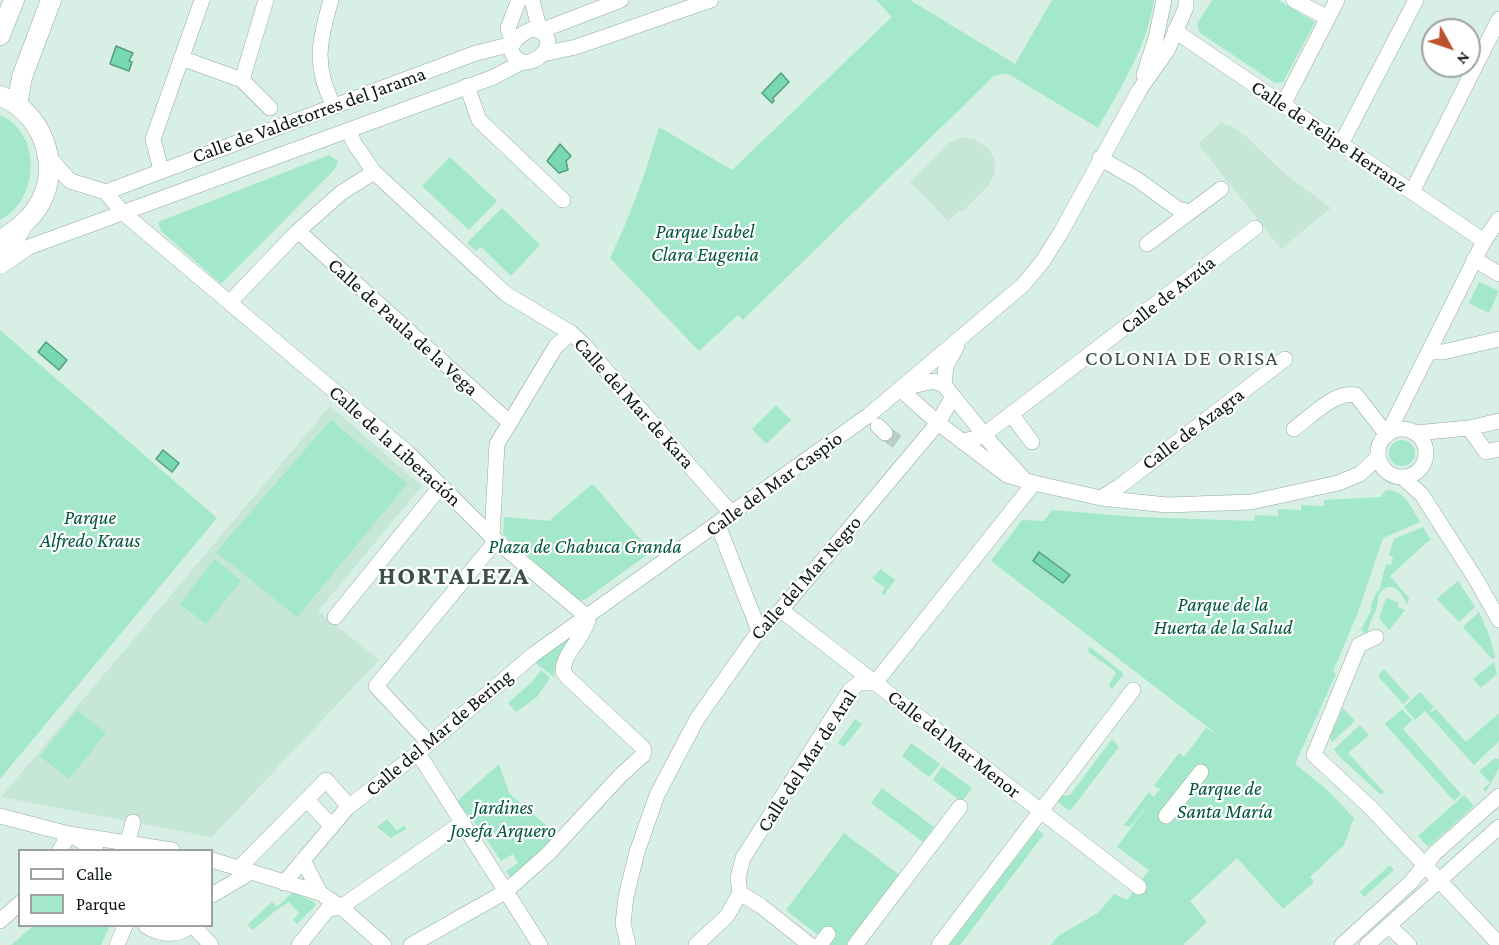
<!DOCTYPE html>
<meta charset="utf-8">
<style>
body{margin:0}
#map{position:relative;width:1499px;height:945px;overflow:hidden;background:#d7efe4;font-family:"Crimson Pro",serif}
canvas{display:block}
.legend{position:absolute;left:18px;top:849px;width:195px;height:78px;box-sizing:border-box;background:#fff;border:2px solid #9ea1a0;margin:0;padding:8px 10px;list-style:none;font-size:18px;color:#0c1511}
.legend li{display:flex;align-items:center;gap:12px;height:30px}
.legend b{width:30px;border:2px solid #9ea1a0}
.north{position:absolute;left:1421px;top:18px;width:60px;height:60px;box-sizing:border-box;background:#fff;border:2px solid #9ea1a0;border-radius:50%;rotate:130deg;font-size:16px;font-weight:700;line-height:24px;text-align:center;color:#0c1511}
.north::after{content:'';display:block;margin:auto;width:21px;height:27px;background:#bb532c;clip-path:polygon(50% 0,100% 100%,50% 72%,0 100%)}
</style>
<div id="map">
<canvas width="1499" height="945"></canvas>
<ul class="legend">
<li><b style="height:8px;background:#fff"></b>Calle</li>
<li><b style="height:16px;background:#a3e8ca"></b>Parque</li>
</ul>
<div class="north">N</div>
</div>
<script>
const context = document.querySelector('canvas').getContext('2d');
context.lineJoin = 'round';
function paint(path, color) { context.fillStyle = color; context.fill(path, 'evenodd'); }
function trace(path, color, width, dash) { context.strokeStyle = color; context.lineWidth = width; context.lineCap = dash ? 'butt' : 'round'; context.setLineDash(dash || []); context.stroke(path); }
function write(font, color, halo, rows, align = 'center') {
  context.font = font + ' "Crimson Pro",serif'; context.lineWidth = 4.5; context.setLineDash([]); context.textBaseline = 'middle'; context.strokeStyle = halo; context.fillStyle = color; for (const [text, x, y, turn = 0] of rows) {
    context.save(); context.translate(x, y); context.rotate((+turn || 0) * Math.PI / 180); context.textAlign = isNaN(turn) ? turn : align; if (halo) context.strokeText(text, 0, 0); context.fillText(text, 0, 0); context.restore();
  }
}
const built = new Path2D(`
 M1221,123L1231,126L1246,136L1285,174L1331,208L1281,249L1198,144Z
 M962,137L976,140L989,149L995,161L994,175L989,185L962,212L960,210L948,221L910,182L947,144Z
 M330,406L422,486L318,611L379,660L212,837L1,797Z`);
const green = new Path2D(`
 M876,0H910L1015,64L1052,0H1154C1147,47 1121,87 1098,128L1010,75L1002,74L994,76L751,312L743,320L738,315L699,351L610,258C631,215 646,172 659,127L732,170L892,17Z
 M1212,0H1278L1315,22L1283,82L1275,83L1200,33L1197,24Z
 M0,115C42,133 40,200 0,220Z
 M329,155L338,161L335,169L221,284L161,231L158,222Z
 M450,157L497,201L469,230L422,186Z
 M502,208L540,245L511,276L481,247L476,251L467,243Z
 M1479,282L1499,291L1489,313L1469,303Z
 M0,330L217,518L0,779Z
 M776,405L791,420L766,444L752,429Z
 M331,420L407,484L297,617L216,552Z
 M1389 453a13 13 0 1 1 26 0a13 13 0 1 1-26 0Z
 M591,485H594L651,552L586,599L579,601L503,534L504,517L549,521Z
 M1387,490C1405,490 1412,509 1420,522L1383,538L1357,615L1333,671L1336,674L1295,764L1325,788L1354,818L1344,845L1310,877L1314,882L1283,909L1237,858L1190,901L1207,922L1183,945H1051L1058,936L1098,913L1114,894L1127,900L1149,870L1117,847L1153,798L1130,827L1124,825L1149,792L1154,797L1160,789L1154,786L1179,753L1184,757L1206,728L1218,735L991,561L1022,520L1044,521L1052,510L1138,517L1254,521L1255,515L1278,516V509L1301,510V505L1324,506V500L1381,497L1383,493Z
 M1423,527L1431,540L1427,542L1390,576L1409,598L1407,605C1404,596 1392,578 1381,592C1377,597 1378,604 1376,610C1372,619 1367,626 1368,636L1366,637L1364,632L1361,630L1372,609L1370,608L1377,591H1379L1386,564L1391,565L1393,557L1389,555L1394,539Z
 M215,559L241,581L206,624L180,604Z
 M881,569L895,580L884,595L881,593L885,588L872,578Z
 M1458,581L1475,607L1459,622L1437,599Z
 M1386,598L1398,602V607L1405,610L1389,630L1379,618Z
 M1479,612L1490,637L1495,657L1492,659L1463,627Z
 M568,638L570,639L555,665L554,677L534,662Z
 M1090,647L1122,672L1123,675L1112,689L1109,686L1116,672L1087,651Z
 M1494,662L1497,674L1481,688L1473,679Z
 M1384,669L1410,698L1403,704L1378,676Z
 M541,670L550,678L537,697L516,712L508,703L532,682Z
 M1420,692L1434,707L1430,711L1432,712L1436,709L1466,742L1499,713V741L1474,765L1425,711L1415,720L1404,707Z
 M1343,708L1355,721L1332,742L1330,736Z
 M1402,709L1412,720L1403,729L1461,794L1454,801L1385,724Z
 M77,710L106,733L69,779L40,756Z
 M855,719L862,724L844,747L838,743Z
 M1360,725L1369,735L1348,753L1384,792L1381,795L1339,756L1334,749Z
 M1112,739L1119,747L1070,811L1053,799L1059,793L1062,796L1070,795Z
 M911,743L940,764L929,777L902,756Z
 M1495,758L1499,759V768L1486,792L1483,789L1490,783L1479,771Z
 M499,764L509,793L556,834L533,859L511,877L506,871L518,863L513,854L501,861L476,824L456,802Z
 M942,766L972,788L963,800L958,799L933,780Z
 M882,788L934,827L923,842L871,803Z
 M1464,795L1474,806L1428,847L1418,836Z
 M387,819L397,831L404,825L406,829L391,838L377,827Z
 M1037,830L1044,834L960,945H949Z
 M844,833L901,876L849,945H831L786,910Z
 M1390,865L1394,870L1364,897L1360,892Z
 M293,892L314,902L316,905L297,924L293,920L299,913L289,902L275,911L253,930L247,925L272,902L277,907Z
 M33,926H110L101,945H11Z`);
const water = new Path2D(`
 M116,46L133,53L129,61L132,62L129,71L110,64Z
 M781,73L789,82L773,98L774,101L772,103L762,93Z
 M560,144L571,156L566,161L568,170L559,173L547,161Z
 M46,342L67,360L59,370L38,352Z
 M163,450L179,463L172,472L156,459Z
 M1039,552L1070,575L1063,583L1033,561Z`);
const minorTunnel = new Path2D(`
 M885,433L899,443`);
const minor = new Path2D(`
 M266,0L242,80L270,108
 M331,0C319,41 313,67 334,106
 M532,0L540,31
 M1294,0L1328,18
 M533,29C567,36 534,73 517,59C502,47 521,33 533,29Z
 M540,31L621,0
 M1175,31L1484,241
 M513,44L508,28L519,0
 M543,54L576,47L711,0
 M181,58L242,80
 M1144,75L1156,38L1164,0
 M467,86L479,120L563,200
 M1283,105L1337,0
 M349,130L354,143L374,172L506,294L571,333L583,344L731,513
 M1341,144L1416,0
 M48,156L70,181L106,192L476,53L513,44
 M1100,158L1138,180L1178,209L1190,212
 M161,170L153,139L202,0
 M106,192L122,212L408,453L492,537L585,615
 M1412,192L1499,19
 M298,231L509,422
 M1147,244L1221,189
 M1474,259L1499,274
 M0,267L29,247L494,77L522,62
 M230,302L298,231L341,193L374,172
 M1430,352H1443L1499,339
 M944,385L946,366L957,346
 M904,388L934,381L944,385L991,443L1022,477
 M900,389L938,423L1007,475L1034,483L1101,498L1167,505L1251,502L1338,483L1360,474L1378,457
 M1012,415L1032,442
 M878,426L885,433
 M1469,428L1486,452L1499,449
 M1294,429C1310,417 1336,390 1356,395L1387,435
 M1378 453a24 24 0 1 1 48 0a24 24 0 1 1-48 0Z
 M1388,433L1484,241L1499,219
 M1415,433L1469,428L1499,421
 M962,441L977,438L985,434L1255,228
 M1402,477L1422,495L1477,581L1499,620
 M1101,498L1120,486L1285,359
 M718,525L759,631
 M492,537L497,444L556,346L571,333
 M781,610L1139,887
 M335,617L441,486
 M1376,637L1359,645L1314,755L1370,807L1499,944
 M429,743L376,686L496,541
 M418,753L540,945
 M307,800L328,822
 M0,816L69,834L172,850
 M1166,816L1201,772
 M74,837L96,850
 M128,842L133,822
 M60,850L69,834
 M212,860L320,893
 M303,860L320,893L341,907L384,945
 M239,868L326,780L347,804
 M284,883L347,808L418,753L534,654L869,415L1023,285L1043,261L1061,232L1140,89L1167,51L1186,7V0
 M740,893L761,906L810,945
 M212,895L251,872
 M0,921L20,903
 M146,926C160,935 177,937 190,926
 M193,926L211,945
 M1389,926L1409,945
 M117,945L125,926
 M299,945L328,909L341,907L462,823
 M411,945L505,892L549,853L620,776L643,755L644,750L642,747L567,677L563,671C564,652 583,639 588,620L585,615
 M628,945L623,923L626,897L637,852L657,795L697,719L759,631L781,610L938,423L953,396
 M696,945L727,916L740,893L738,878L743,858L850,690L859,683H875L1034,483
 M820,945L828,934
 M855,945L960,807
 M939,945L1133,690
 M1342,945L1411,882L1435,853L1499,796
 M1367,945L1499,827`);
const major = new Path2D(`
 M0,35L14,0
 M0,96C41,111 62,164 40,203C30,221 16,230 0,241
 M17,105L22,77L51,0
 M0,262L20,230`);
const streetNames = [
 ["Calle de Valdetorres del Jarama",309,115,-20],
 ["Calle de Felipe Herranz",1329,136,34],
 ["Calle de Arzúa",1168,295,-38],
 ["Calle de Paula de la Vega",403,327,42],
 ["Calle del Mar de Kara",634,403,48],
 ["Calle de Azagra",1193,429,-37],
 ["Calle de la Liberación",395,446,42],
 ["Calle del Mar Caspio",774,484,-36],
 ["Calle del Mar Negro",806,578,-49],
 ["Calle del Mar de Bering",439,733,-40],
 ["Calle del Mar Menor",954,744,38],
 ["Calle del Mar de Aral",807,761,-57]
];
const parkNames = [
 ["Parque Isabel",705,232],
 ["Clara Eugenia",705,255],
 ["Parque",90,518],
 ["Alfredo Kraus",90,541],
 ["Plaza de Chabuca Granda",585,547],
 ["Parque de la",1223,605],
 ["Huerta de la Salud",1223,628],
 ["Parque de",1225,789],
 ["Santa María",1225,812],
 ["Jardines",503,808],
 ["Josefa Arquero",503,831]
];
const neighbourhoodNames = [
 ["COLONIA DE ORISA",1182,359]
];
const districtNames = [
 ["HORTALEZA",454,576]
];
paint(built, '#c6e6d8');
paint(green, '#a3e8ca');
paint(water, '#77d8b1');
trace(water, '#579e81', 1.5);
trace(minorTunnel, '#b9cec4', 15, [15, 8]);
trace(minor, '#94aaa0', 16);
trace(major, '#94aaa0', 21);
trace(minor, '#fff', 15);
trace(major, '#fff', 20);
write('20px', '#0c1511', '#fff', streetNames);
write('italic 20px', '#02573e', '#fff', parkNames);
context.letterSpacing = '1.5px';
write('21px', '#3b4f46', '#fff', neighbourhoodNames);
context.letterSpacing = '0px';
context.letterSpacing = '1.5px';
write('bold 26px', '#3b4f46', '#fff', districtNames);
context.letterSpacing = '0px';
</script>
